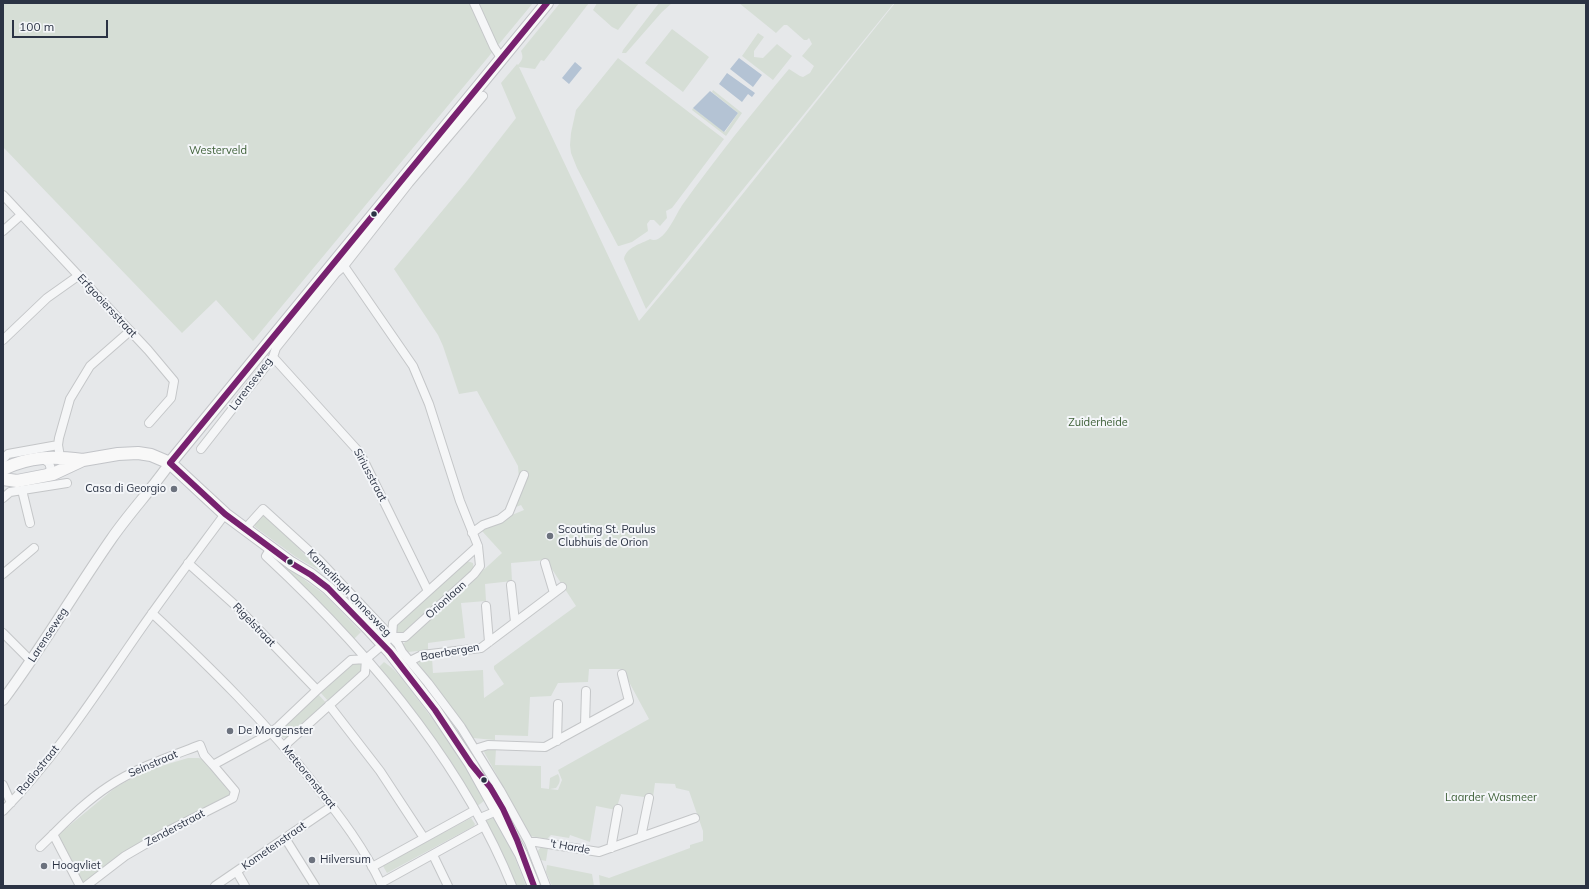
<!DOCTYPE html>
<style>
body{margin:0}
#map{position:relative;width:1589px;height:889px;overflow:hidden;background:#e6e8ea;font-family:Mulish,sans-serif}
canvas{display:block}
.frame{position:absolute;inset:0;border:4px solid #2b3344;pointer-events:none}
.scale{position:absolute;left:12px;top:20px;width:96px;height:18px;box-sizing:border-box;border:2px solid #2b3344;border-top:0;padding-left:5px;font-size:12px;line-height:14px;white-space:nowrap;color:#2b3344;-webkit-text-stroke:3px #f4f6f9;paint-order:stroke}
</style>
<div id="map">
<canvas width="1589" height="889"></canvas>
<div class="frame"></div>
<div class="scale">100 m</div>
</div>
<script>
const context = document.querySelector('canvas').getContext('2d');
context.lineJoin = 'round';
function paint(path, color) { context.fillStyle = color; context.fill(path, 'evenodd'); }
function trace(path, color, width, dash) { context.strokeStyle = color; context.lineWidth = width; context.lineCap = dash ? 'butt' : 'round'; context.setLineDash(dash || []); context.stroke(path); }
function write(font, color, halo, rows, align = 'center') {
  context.font = font + ' Mulish,sans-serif'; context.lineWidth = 4; context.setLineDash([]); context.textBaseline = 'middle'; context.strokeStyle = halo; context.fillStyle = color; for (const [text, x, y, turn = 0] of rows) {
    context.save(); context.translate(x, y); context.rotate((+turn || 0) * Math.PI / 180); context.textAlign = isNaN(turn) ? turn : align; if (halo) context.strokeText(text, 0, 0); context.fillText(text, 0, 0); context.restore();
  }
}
const green = new Path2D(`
 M3,3H533L253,341L216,300L182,333L3,147Z
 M560,3H589L544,61L541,60L535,69L519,67L639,321L690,260L895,3H1586V886H600L599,875L609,878L690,848V845L703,841V831L689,791L676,788L675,784L655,783L653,797L652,798L621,794L616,810L596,806L590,842L570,835L569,838L551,835L547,839L530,836L483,750L486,749H496L495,765L541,766V788L549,789L550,778L558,774C561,780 560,783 556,788L550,789L558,790L562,780L558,770L649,719L622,669H589L588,682L558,683L551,696L530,697L528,736L495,735V740L473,738L418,663L421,659L432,658L433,673L483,670L484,698L504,684L494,669V666L576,606L546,560L511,563L512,581L485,584L486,601L461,603L465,638L428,643V650L408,652L402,645L502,553L482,531L483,527L524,510L521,505L516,507L526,479H519L518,466L477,391L459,394L443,346L438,335L394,269L467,181L516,118L501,83L517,64L518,65C522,60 524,58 521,51Z
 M597,3H639L618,30L612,27L593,10Z
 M659,3H672L662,12L626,53H622L623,50Z
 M739,3H894L646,309L624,259C626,247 641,244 650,239C664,246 676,213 683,204C716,158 752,113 789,69L800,76L803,77L810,73L814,66L802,56L812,44L809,38L807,40H804L787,25H784L776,33Z
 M672,29L709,57L683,92L645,63Z
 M758,33L764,37L754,51V57L763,58L777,44L792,56L773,80L742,56Z
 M618,58L724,139L672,208L666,211L667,218L660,226L654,220H650L647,224L648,231L632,242L619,246H618L577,168L571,153L570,145L571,133L576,110Z
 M713,90L742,113L726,136L692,110L693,108L725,132L738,113L712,92Z
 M265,514L322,572L296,557L255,527L254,523H256L262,515Z
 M467,561L473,563L474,569L404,635H396L395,624Z
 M286,566L325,595L361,632L353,640L284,570Z
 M360,662L362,664L363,670L329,702L320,692L353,663Z
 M384,662C399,672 409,687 419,701C443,732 464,764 484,798V801L476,807L378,668Z
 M318,694L327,704L295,733L292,729L290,731L294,734L288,738L281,737L279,730Z
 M188,758H199L203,760L232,795L172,827L163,828L83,882L58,835L116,787L148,770Z
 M494,815L513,853L526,886H516L484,820Z
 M471,818L475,824L474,826L387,873L383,866V865Z
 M541,847L548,848L546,861L541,860L537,852Z
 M547,865L592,874L594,886H552L546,872Z`);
const water = new Path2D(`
 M739,58L762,75L753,87L730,69Z
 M575,62L582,68L569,84L562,78Z
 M727,73L755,93L752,97L748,94L742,102L719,84Z
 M710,91L738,113L724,132L693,108Z`);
const minor = new Path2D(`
 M474,3L494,47L502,59
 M3,195L148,350L174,381L171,398L149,423
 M3,231L21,215
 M344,266L413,366L429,404L460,501L478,546L480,566L474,574L405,637H392L393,623L478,546
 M3,340L47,298L78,276
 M273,357L360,453L428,591
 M201,449L273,357L276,348L336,273L344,266L409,183L483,96
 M60,457L58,445L59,438L70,399L90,366L130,331
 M42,458L49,463L51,469L48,473L43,475
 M3,459L8,454L58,445
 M22,490L30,523
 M3,498L10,492L67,483
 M245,529L263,509L319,560L398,644L402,652L428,683L461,727L500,790L529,842L546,886
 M472,533L483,525L500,519L509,512L524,475
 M271,548L266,556C365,648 461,760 512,886
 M188,563L236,606L317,690
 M3,574L34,548
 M511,585L515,622
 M554,593L562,587
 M486,606L489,642
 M152,613C210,667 266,722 315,785C340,816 365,849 382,886
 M3,633L31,661
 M366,659L387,641
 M410,661L422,655L481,648L554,593L545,563
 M329,705L380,771L424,838
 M585,725L586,691
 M557,741L558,704
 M475,749L488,745L545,747L629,701L622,674
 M3,785L11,803
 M3,811C53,760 92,700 132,642C162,598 194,556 225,514
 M480,818L509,806
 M53,834L80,886
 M641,837L649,798
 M285,838L315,886
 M529,842H536L599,852L695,818
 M40,847C62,826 83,803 109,786C136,768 169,757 200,745L204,755L213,765L266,736L278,727L317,690L351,660L366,659L365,673L284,746
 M611,848L618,809
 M433,855L448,886
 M372,867L475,810
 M237,872L245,886
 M381,883L484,826
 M86,886L125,856L168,831L233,798L235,791L213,765
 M215,886L332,806`);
const tertiary = new Path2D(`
 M3,700C42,648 75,591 112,538C130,512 152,489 170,463`);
const primary = new Path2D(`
 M170,463L547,3
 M3,469C31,456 53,456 83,460
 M3,479L17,481L53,474L83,460L118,454L138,453L151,455L170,463L225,514L291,563L311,575L328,588L368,628L390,652L435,710L471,764L521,854L534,886`);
const bus1 = new Path2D(`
 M170,463L547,3
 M170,463L225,514L291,563L311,575L328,588L390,652L435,710L471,764L490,787L503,809L517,840L534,886`);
const markers = [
 [374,214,3.5,"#2b3344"],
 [174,489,4,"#6c727e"],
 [550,536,4,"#6c727e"],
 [290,562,3.5,"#2b3344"],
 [230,731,4,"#6c727e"],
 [484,780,3.5,"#2b3344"],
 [312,860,4,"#6c727e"],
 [44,866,4,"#6c727e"]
];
const parkNames = [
 ["Westerveld",218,151],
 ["Zuiderheide",1098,423],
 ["Laarder Wasmeer",1491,798]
];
const streetNames = [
 ["Erfgooiersstraat",107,306,47],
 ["Larenseweg",251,384,-53],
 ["Siriusstraat",370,475,62],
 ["Kamerlingh Onnesweg",349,593,46],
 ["Orionlaan",446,600,-42],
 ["Rigelstraat",254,625,46],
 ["Larenseweg",48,635,-57],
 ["Baerbergen",450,652,-10],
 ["Seinstraat",153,764,-23],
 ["Radiostraat",38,770,-51],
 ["Meteorenstraat",309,777,51],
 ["Zenderstraat",175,828,-28],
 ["Kometenstraat",274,846,-35],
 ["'t Harde",570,847,10]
];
const poiNames = [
 ["Casa di Georgio",166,489,"right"],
 ["Scouting St. Paulus",558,530],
 ["Clubhuis de Orion",558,543],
 ["De Morgenster",238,731],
 ["Hilversum",320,860],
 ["Hoogvliet",52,866]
];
paint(green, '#d6ded6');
paint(water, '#b4c3d4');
trace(minor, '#c4c6c8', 10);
trace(tertiary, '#c4c6c8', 12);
trace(primary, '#c2c4c8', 14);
trace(minor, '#f5f6f7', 8);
trace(tertiary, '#f5f6f7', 10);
trace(primary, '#f8f8f8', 12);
trace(bus1, '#77216f', 6);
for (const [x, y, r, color] of markers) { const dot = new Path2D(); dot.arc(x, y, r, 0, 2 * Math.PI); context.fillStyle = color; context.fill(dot); trace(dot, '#f4f6f9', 1.5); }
write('11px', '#3e6038', '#f4f6f9', parkNames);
write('11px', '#2b3344', '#f4f6f9', streetNames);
write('11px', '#2b3344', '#f4f6f9', poiNames, 'left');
</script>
